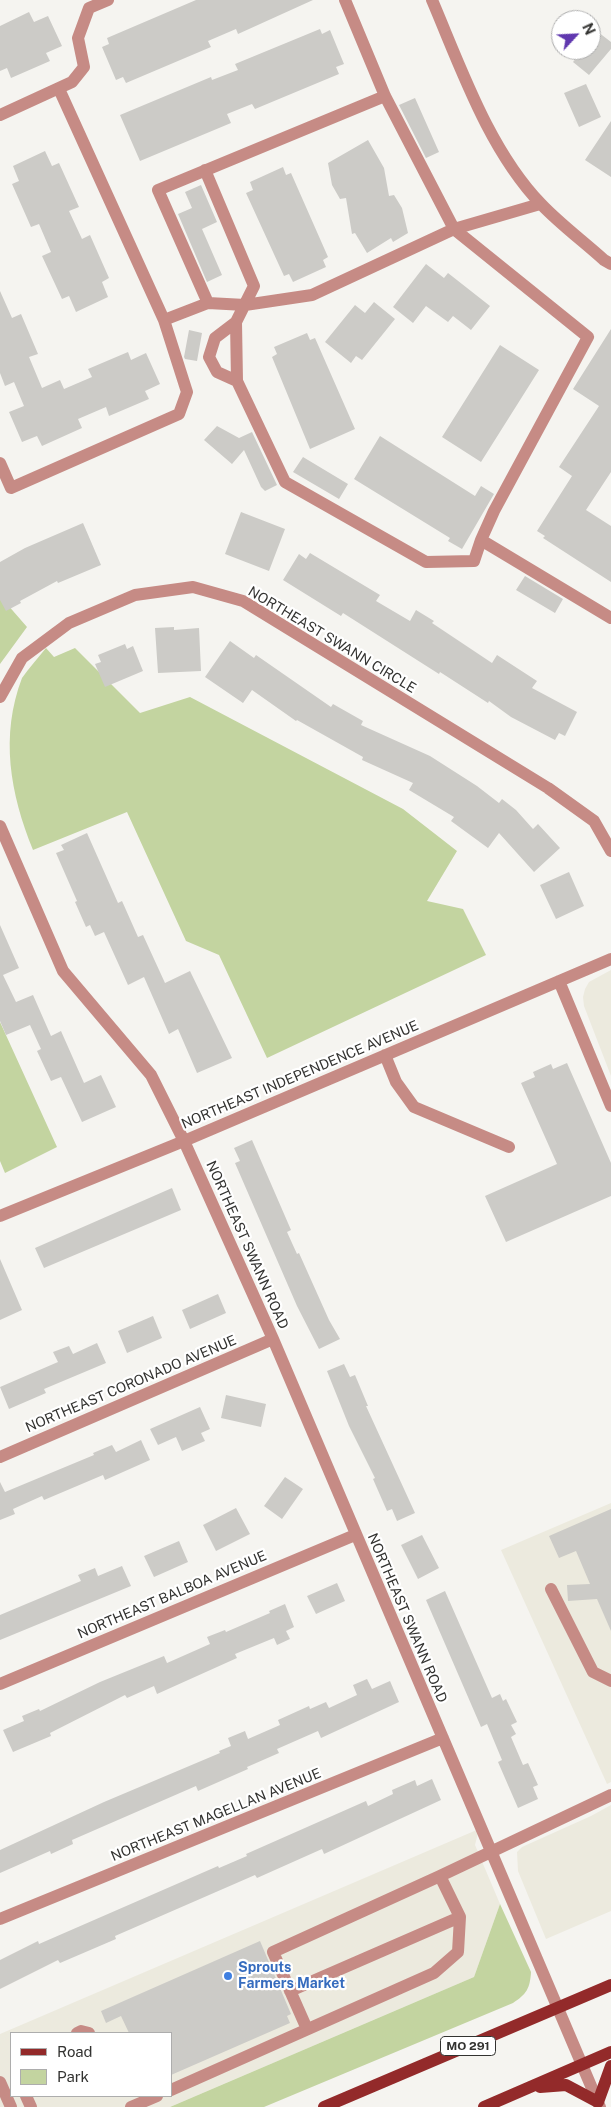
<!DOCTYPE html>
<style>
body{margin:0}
#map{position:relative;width:611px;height:2107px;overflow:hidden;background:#f5f4f0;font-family:"Public Sans",sans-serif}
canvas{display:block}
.legend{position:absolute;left:10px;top:2032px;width:162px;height:65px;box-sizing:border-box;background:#fff;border:1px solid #adadad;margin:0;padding:6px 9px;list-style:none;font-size:15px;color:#333331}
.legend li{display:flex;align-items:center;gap:10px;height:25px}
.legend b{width:25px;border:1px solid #adadad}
.north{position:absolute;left:551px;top:10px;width:50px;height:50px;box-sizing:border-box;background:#fff;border:1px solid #adadad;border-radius:50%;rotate:65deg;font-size:14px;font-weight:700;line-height:20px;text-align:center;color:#333331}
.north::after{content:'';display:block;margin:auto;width:18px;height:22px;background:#6038af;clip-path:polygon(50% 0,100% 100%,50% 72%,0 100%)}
</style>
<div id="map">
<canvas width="611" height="2107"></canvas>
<ul class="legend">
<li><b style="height:6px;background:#932a2a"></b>Road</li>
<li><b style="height:14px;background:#c3d4a0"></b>Park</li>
</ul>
<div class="north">N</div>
</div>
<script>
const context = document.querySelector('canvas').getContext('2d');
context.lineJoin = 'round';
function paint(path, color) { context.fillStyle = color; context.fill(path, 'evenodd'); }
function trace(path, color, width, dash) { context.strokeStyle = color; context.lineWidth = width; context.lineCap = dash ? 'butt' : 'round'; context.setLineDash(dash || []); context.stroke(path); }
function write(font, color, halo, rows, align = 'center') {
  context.font = font + ' "Public Sans",sans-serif'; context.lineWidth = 4.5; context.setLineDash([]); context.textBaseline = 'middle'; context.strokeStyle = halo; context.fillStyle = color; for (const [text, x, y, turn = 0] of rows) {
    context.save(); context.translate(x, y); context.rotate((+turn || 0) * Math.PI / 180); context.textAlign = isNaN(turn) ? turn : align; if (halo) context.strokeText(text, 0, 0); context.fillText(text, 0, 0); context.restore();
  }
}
const built = new Path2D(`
 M611,970V1076L584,1006L583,997L585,989L589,982Z
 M611,1503V1782L607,1784L501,1550Z
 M611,1805V1911L546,1939L518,1871L517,1852L522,1847L591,1816Z
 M479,1829L475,1845L500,1904L474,1977L170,2107H0V2034ZM11,2033H171V2096H11Z`);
const green = new Path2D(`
 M0,596L27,627L0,664Z
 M46,648L54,657L75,648L140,713L190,697L403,809L457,851L427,901L463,909L486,955L267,1058L219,955L186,941L127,812L33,850C10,793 0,736 22,678C29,668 38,658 46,648Z
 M0,1022L57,1147L5,1173L0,1161Z
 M500,1904L531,1972C530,1988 527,1994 513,2003L264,2107H170L474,1977Z`);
const building = new Path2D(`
 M196,0H313L238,34L236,29L208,41L211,47L126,83L123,77L116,80L102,47L109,44L107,38Z
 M29,12L34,22L48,16L62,46L46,53L50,61L11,78L7,68L0,71V26Z
 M320,29L322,34L330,30L344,64L336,67L339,74L255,109L252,104L227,114L231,123L140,161L120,115L211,77L212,80L238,70L235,64Z
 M598,32L611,42V49L589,75L573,62L583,50H591V40Z
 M586,84L601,117L579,127L564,93Z
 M415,98L439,152L426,158L399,105Z
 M611,121V177L585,160Z
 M368,140L384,168L389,196L394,195L402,208L408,233L393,242L391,238L367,253L355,233L352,234L346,198L340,199L332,185L328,163Z
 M45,151L52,166L59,163L79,207L69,211L82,239L90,235L109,278L102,282L108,297L76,312L69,296L62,299L42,256L51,252L39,224L31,227L12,184L19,181L13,166Z
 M283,167L286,175L291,173L328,257L323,260L326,267L293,282L289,274L284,276L246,193L253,190L250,182Z
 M201,185L217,222L202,229L222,275L207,282L178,214L192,208L185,192Z
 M426,264L444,278L448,273L490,306L471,330L453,316L448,322L426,306L413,323L393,307Z
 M0,291L12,318L21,314L38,354L29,357L42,388L60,380L64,389L92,377L88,369L128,352L131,360L146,353L160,384L145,391L149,399L109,416L106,407L78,419L82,428L42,446L37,436L22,442L9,412L24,406L14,382L5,386L0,373Z
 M374,302L395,319L362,360L356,356L351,363L325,342L355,305L365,313Z
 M611,329V472L586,510L611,526V582L543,538L545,536L537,531L572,476L559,467L599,406L573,389Z
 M189,330L202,333L197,361L185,359L184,357Z
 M307,333L310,340L315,338L355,429L310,449L272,357L277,354L274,347Z
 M500,345L539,370L481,462L442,437Z
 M217,426L239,438L252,432L277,485L265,491L261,487L244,450L232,464L204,440Z
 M380,436L475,496L481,486L494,494L462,549L448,541L450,538L354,479Z
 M303,457L348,484L339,499L293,472Z
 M241,512L285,529L269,571L225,554Z
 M83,523L101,565L58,583L57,581L20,601L21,603L6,611L0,600V562L25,548Z
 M310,553L380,595L376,601L410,621L416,610L434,621L432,623L492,663L497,655L537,681L532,688L577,712L565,736L559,733L555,740L511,717L489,701L488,703L440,672L439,674L343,613L341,616L283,580L299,554L306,559Z
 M525,576L563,599L555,613L516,590Z
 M174,627V630L199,628L201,671L158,673L155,628Z
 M230,641L254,658L256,655L331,707L333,704L363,721L361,725L430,756L477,786L499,803L502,799L516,810L533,829L538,824L560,848L534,872L499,833L488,848L451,821L454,817L409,790L413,783L362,760L363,757L297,720L296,721L252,690L243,703L205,677Z
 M125,644L127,649L133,646L143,671L105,687L95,664L101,662L98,655Z
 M87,833L118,903L122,901L138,937L143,935L165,983L190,971L232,1058L197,1073L178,1029L169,1034L144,977L128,985L104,932L95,936L90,925L86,927L75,902L77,901L56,853L64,850L61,845Z
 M569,872L584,906L556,919L540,885Z
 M0,925L19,968L3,975L16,1002L33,995L51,1036L61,1031L84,1083L101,1075L116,1107L82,1122L61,1077L51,1081L37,1051L41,1049L30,1025L6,1035L0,1021Z
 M567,1063L611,1163V1196L506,1242L485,1196L557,1164L521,1083L535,1077L533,1072L551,1064L553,1069Z
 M252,1140L291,1230L287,1232L297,1254L299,1253L329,1320L340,1339L319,1349L297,1306L235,1163L240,1161L234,1148Z
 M172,1188L181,1210L44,1268L35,1248Z
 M0,1259L22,1310L0,1320Z
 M218,1294L226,1313L190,1329L182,1310Z
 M153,1316L162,1338L127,1353L118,1331Z
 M97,1343L106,1363L44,1389L46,1393L9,1409L0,1387L58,1362L53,1352L69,1346L73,1354Z
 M344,1364L350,1377L355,1375L368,1406H366L415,1513L397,1521L392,1509L387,1511L373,1479L375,1478L349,1426L327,1371Z
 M226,1395L266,1404L261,1427L221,1418Z
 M200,1407L210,1429L201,1433L205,1441L182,1451L176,1437L158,1445L150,1429Z
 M141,1440L150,1460L105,1480L103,1475L44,1500L42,1496L13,1509L15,1514L0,1520V1482L5,1492L94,1455L93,1453L112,1445L116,1452Z
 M285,1477L303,1489L282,1519L264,1506Z
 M236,1508L250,1534L216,1551L203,1525Z
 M611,1509V1631L597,1599L568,1601L567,1585L590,1584L576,1551L559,1558L549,1536Z
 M422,1535L439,1568L418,1579L401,1545Z
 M179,1541L188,1562L154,1577L144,1556Z
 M122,1566L131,1586L0,1640V1615L81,1581L78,1575L95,1568L98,1576Z
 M337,1583L345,1601L316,1614L307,1596Z
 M445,1591L492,1698L500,1694L503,1701L506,1699L517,1722L511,1725L516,1734L511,1737L523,1765L528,1763L538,1785L533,1787L538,1799L518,1808L498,1762L502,1760L487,1724L481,1727L426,1600Z
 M285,1604L294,1627L286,1631L290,1639L277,1645L274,1638L235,1654L237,1658L157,1694L154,1686L127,1698L125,1695L50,1733L51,1736L13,1752L3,1730L24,1721L22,1716L39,1709L40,1711L100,1682L164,1656L167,1663L210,1644L207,1637L225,1630L226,1632L270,1613L269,1611Z
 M367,1679L372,1689L390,1681L399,1702L321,1738L318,1731L277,1749L279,1753L247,1767L248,1769L198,1791L196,1786L72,1840L73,1844L51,1854L50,1851L0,1873V1850L104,1802L220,1753L219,1751L231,1746L228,1738L245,1731L248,1739L280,1725L278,1720L309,1706L310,1709L326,1702L329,1708L357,1695L353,1685Z
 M432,1779L441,1800L324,1854L322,1849L257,1878L255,1875L115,1936L116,1939L60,1963L58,1960L0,1989V1960L38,1941L39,1944L218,1866L219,1868L247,1856L246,1854L366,1801L368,1806L393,1794L392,1790L415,1780L417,1786Z
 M260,1941L291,2014L287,2016L290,2023L171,2075V2033H129L121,2016L106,2023L101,2011Z`);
const minor = new Path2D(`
 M345,0L385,96L454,229L588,337L494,511L481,540
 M432,0C461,68 489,150 541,204C560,224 583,241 604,260L611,264
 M0,115L72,82L84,67L78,38L89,8L108,0
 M205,170L254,286L236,322L215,338L209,357L217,372L237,381
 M208,303L245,305L312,295L454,229L540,204
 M164,320L208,303L158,190L385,96
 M236,322L237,381L285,482L426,562L474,561L481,540L611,618
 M0,463L11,488L179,414L187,392L164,320L59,89
 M0,697L22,658L69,623L135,595L193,587L243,601L548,788L594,821L611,851
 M0,826L63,971L151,1075L184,1141L273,1339L600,2107
 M559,981L611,1106
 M385,1055L396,1082L414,1107L509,1147
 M0,1216L184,1141L611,959
 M0,1457L273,1339
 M551,1589L593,1672L611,1681
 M0,1684L355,1535
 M0,1919L443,1738
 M290,1991L460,1917
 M307,2029L273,1952L440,1876
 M77,2033L81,2031L89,2033
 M0,2082L11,2107
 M171,2090L434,1973L458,1952L460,1917L440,1876L611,1795
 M26,2096L31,2107
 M131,2107L157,2096`);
const major = new Path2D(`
 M540,2087L566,2085L598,2102L611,2066
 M324,2107L611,1985
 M484,2107L611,2052`);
const markers = [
 [228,1976,5,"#3f7fe0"]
];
const shields = [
 [468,2046,55]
];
const shieldNames = [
 ["MO 291",468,2046]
];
const streetNames = [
 ["NORTHEAST SWANN CIRCLE",332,640,31],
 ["NORTHEAST INDEPENDENCE AVENUE",300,1075,-23],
 ["NORTHEAST SWANN ROAD",247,1245,66],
 ["NORTHEAST CORONADO AVENUE",131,1384,-23],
 ["NORTHEAST BALBOA AVENUE",172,1595,-23],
 ["NORTHEAST SWANN ROAD",407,1618,67],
 ["NORTHEAST MAGELLAN AVENUE",216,1815,-22]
];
const shopNames = [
 ["Sprouts",238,1968],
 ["Farmers Market",238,1984]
];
paint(built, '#eceade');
paint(green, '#c3d4a0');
paint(building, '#cccbc7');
trace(minor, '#c68b85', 12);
trace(major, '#932a2a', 12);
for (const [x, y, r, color] of markers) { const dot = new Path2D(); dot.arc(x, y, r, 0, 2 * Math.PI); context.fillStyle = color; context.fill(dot); trace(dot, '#fff', 2); }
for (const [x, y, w] of shields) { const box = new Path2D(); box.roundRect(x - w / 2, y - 9.5, w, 19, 4); context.fillStyle = '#fff'; context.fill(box); trace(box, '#333331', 1); }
write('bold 12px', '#333331', null, shieldNames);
write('14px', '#333331', '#fff', streetNames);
write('bold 14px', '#366cbe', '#fff', shopNames, 'left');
</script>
